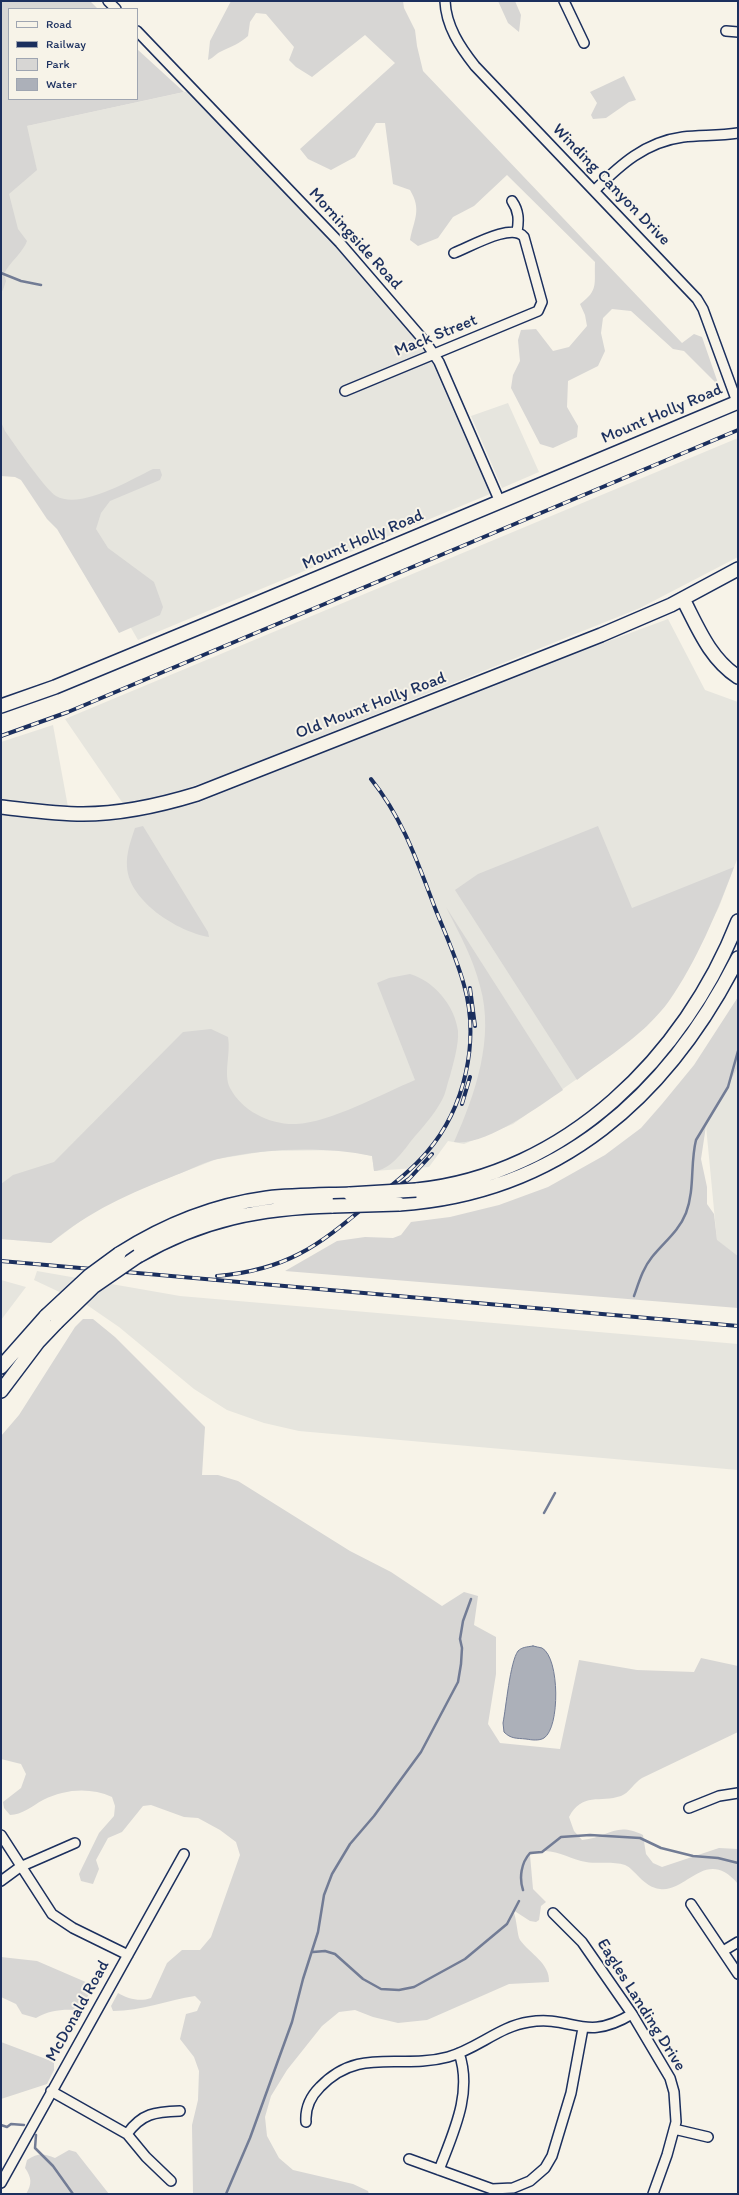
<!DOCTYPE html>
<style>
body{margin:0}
#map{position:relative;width:739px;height:2195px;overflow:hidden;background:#f7f3e8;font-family:Itim,sans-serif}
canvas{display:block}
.frame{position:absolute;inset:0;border:2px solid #1b2f5e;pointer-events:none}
.legend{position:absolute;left:8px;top:8px;width:130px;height:92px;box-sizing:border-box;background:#f7f3e8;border:1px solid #9fa5b1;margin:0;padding:5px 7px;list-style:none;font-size:12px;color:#1b2f5e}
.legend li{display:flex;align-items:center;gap:8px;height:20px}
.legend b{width:20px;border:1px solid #9fa5b1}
</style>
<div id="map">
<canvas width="739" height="2195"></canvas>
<div class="frame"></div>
<ul class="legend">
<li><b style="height:5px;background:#f7f3e8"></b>Road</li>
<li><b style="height:5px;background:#1b2f5e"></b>Railway</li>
<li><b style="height:11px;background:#d7d6d4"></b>Park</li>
<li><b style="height:11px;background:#acb0b9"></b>Water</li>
</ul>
</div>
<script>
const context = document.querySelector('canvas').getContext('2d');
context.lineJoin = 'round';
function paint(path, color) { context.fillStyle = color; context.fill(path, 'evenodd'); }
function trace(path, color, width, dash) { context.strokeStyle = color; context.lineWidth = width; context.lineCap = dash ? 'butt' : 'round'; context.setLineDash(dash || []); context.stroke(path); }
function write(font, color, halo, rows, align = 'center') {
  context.font = font + ' Itim,sans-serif'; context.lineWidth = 4; context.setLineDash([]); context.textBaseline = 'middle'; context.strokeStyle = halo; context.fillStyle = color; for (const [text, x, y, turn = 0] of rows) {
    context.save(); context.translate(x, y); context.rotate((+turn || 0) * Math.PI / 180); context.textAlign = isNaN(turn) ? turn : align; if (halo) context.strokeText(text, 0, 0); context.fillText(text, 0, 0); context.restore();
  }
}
const built = new Path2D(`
 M189,91L335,243L425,349L432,362L490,494L138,640L70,522L1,432V134L27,126Z
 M508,403L539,472L502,488L471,416Z
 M738,438V557L640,608L225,775L153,800L124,805L65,719Z
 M668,619L705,690L738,702V857L719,907L688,968L647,1026L611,1055L513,1124L464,1144L448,1141L429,1167L374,1171L372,1156L343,1150L267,1151L217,1159L130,1193L91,1213L51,1243L1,1239V815L97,822L197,803L536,668Z
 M53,725L68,807L1,802V742Z
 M738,1033V1256L717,1241L706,1126L700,1103Z
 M37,1271L180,1296L738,1344V1470L299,1431L264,1423L227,1410L194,1389L119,1327L87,1305L34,1280Z
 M1,1280L26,1287L1,1320Z`);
const green = new Path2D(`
 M1,1H90L98,9H9V99H137V49L184,92L27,126L37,170L9,194L18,229L27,241C24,251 9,263 4,274L6,281L3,290L1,292Z
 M231,1H403L404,8L415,30L417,46L423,71L682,343L694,334L702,337L719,386L684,351L673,349L631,311L612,309L603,318L601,333L605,351L598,366L568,381L567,407L578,426L577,437L553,448L540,444L511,388L513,375L520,361L518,340L521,330L536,329L553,351L569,347L587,326L585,315L580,304C599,290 594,284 595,262L507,175L474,206L453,217L438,238L418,246L410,240C414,219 422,210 410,190L393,184L385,123H376L355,157L331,170L308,159L300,149L395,63L365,35L312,77L296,67L289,60L294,47L266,14L256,13L250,22L248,36C239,44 232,46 222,51C216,53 214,58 208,60L210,41Z
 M498,1H515L521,15L519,32L508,23Z
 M624,76L636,100L629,102L606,118L593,119L591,115L597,103L590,92Z
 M1,422L5,431C14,444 46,490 56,496C81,510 130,480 153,469H160L162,475L160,480L110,501L101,513L96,529L108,548L154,582L163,607L160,615L119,633L57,529L47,519L21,480L15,477L1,476Z
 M143,826L208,932L209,937C178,932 129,901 127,867C126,853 131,840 135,828Z
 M598,826L632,908L734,867C718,910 696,963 669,1001C646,1033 609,1056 577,1080L455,890L478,874Z
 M446,907L563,1090C538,1107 484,1147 454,1142C475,1095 495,1038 480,986C473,958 459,933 446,907Z
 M410,974C434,981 455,1006 458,1031C459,1045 453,1064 450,1076C447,1084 446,1093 442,1100C434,1115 422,1128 411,1141C402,1153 390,1170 374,1171L372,1156C323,1146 267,1148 218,1159C204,1162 190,1170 176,1175C131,1193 89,1211 51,1243L1,1239V1184L13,1175L54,1162L183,1032L211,1029L228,1037C231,1054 223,1074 230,1088C242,1111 270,1125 296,1124C329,1123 384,1093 415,1080L377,983L389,978Z
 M738,997V1067L706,1126L701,1159L707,1187V1204L714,1214L717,1240L738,1256V1308L285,1271L337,1241L365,1237L393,1238L401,1235L411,1222L450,1217L499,1205L548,1187L605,1155L641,1128L662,1104L694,1065Z
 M83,1319H93L115,1337L205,1427L202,1475H218L238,1481L350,1551L391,1572L442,1606L464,1592L478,1596L474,1625L496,1637V1674L488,1724L500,1743L560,1749L579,1660L637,1670L694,1672L701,1658L738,1666V1732L642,1778C634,1783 629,1793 621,1796C600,1803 582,1792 569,1817L574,1831L582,1840C608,1838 615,1821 643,1835L646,1854L653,1863L662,1867L719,1848L738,1849V1884C706,1846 687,1893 660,1889C643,1887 635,1869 625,1865C613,1861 598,1864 586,1862C573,1860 559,1851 545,1851C540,1851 535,1854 530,1855L533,1889L546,1902L541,1906L539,1920L536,1922L530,1921L513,1910C517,1919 517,1935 520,1940C530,1954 550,1963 549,1982L509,1984L427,2020L398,2023L373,2017L355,2010L339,2012L322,2026L287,2070L271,2096L265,2117L267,2136L279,2158L293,2170L353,2184L368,2191L369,2194H193L192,2125L198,2100L199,2071L194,2057L180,2039L186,2014L197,2011L201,2002L195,1996C168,2000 142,2011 113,2011L111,2006L118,1993C128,1999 140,2002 151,1998L167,1963L182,1950H200L211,1937L240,1855L236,1842L220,1830L198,1818L184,1817L151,1805L143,1806L122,1832L108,1838L96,1860L99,1869L93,1884L81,1881L79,1874L99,1833L114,1816L115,1806L112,1797C90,1787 65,1789 43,1800C32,1806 22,1815 10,1815L4,1808L3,1802L21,1788L26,1774L21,1764L1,1759V1436L19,1415L75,1327Z
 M1,1957L37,1961L88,1983L91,1989L85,2003L78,2010C62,2009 50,2010 36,2018L22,2014L16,2004L1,1997Z
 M1,2042L54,2062V2070L47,2084L1,2099Z
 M69,2150L76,2152L109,2194H26C32,2184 32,2178 25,2168L27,2160C38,2153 43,2153 55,2158Z`);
const water = new Path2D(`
 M533,1646C536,1647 539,1647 542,1648C560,1658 560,1728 544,1738C539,1741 532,1740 526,1739C516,1738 511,1739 504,1732L503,1723C506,1708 510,1662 518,1651C522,1647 527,1647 533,1646Z`);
const stream = new Path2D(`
 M1,273L21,281L41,285
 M634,1296C639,1282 643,1268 652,1257C664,1242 679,1231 686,1213C695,1189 690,1164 696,1140L728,1087L738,1051
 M544,1513L555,1493
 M523,1890C519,1878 521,1863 530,1853L542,1852L561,1837L590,1835L640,1838L661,1848L693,1856L718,1858L738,1863
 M313,1952L325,1951L335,1954L363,1979L381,1989L399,1990L414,1987L465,1959L507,1924L519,1901
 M1,2125L7,2127L11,2124L24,2125
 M36,2135L35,2148L53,2166L73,2194
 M226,2194L250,2138L292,2022L303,1979L318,1932L324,1895L332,1874L350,1844L374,1816L421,1752L458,1682L461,1664L462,1648L460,1639L463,1621L471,1599`);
const street = new Path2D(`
 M108,1L116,9
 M445,1C446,26 460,47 475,66L697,299L703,309L737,402
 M564,1L584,43
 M137,31L340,243L427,344L439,362L500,502
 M726,31L738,32
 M595,190C620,165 645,142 683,137C701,135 719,136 738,133
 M512,201C519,211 519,220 517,232
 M345,391L538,311L542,302L524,237C512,222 470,247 454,253
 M689,1808L719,1796L738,1793
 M1,1835L52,1914L73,1928L128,1955
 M1,1881L20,1867L75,1843
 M691,1904L738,1974
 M553,1913L582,1942L632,2014L670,2078L674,2092L676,2122L667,2155L653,2194
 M723,1951L738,1942
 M51,2091L127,2134L146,2157L171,2181
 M306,2122C305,2108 310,2097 320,2087C359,2046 400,2070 448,2057C477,2049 500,2026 529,2022C573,2015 584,2043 632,2014
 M674,2129L708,2137
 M127,2134C142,2113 155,2112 180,2111
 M409,2159L492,2189L513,2188L530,2181L545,2168L552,2156L571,2093L583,2028
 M439,2170C453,2133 473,2093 459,2053
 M1,2183L184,1854`);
const secondary = new Path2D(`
 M683,599C698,628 710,659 738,677
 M1,706L55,687L258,603L738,402
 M1,807C28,810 56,814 83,814C122,814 161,805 197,794L601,635L671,605L738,569
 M416,1190C566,1175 685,1056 738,921
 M399,1204C560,1193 668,1096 738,958
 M119,1254C163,1226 215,1205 267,1198C294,1195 322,1195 350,1194
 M138,1256C202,1219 260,1208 333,1206
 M1,1367L46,1316
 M1,1391L38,1342L57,1322`);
const rail = new Path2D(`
 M1,736L68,712L738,430
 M470,988L475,1026
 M462,1104L470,1077
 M393,1190L409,1179L432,1154
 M1,1261L738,1326
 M217,1276C286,1270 317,1247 368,1204C388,1188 410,1172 427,1152C465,1108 480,1041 464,985C457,959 445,933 435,908C417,861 403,819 371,779`);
const secondaryBridge = new Path2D(`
 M350,1194L416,1190
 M333,1206L399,1204
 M46,1316L89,1276L119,1254
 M57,1322L93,1287L138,1256`);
const streetNames = [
 ["Winding Canyon Drive",611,185,46],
 ["Morningside Road",355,239,48],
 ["Mack Street",436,336,-22],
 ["Mount Holly Road",662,414,-23],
 ["Mount Holly Road",363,540,-23],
 ["Old Mount Holly Road",371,706,-21],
 ["Eagles Landing Drive",641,2005,58],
 ["McDonald Road",78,2011,-61]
];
paint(built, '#e6e5de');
paint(green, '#d7d6d4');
paint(water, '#acb0b9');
trace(water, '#727c95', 1);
trace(stream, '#727c95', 2.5);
trace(street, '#1b2f5e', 12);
trace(secondary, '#1b2f5e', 16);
trace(street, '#f7f3e8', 9);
trace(secondary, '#f7f3e8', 13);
trace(rail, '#1b2f5e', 4);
trace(rail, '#f7f3e8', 2.5, [8]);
trace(secondaryBridge, '#1b2f5e', 16, []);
trace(secondaryBridge, '#f7f3e8', 13);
write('17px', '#1b2f5e', '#f7f3e8', streetNames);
</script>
